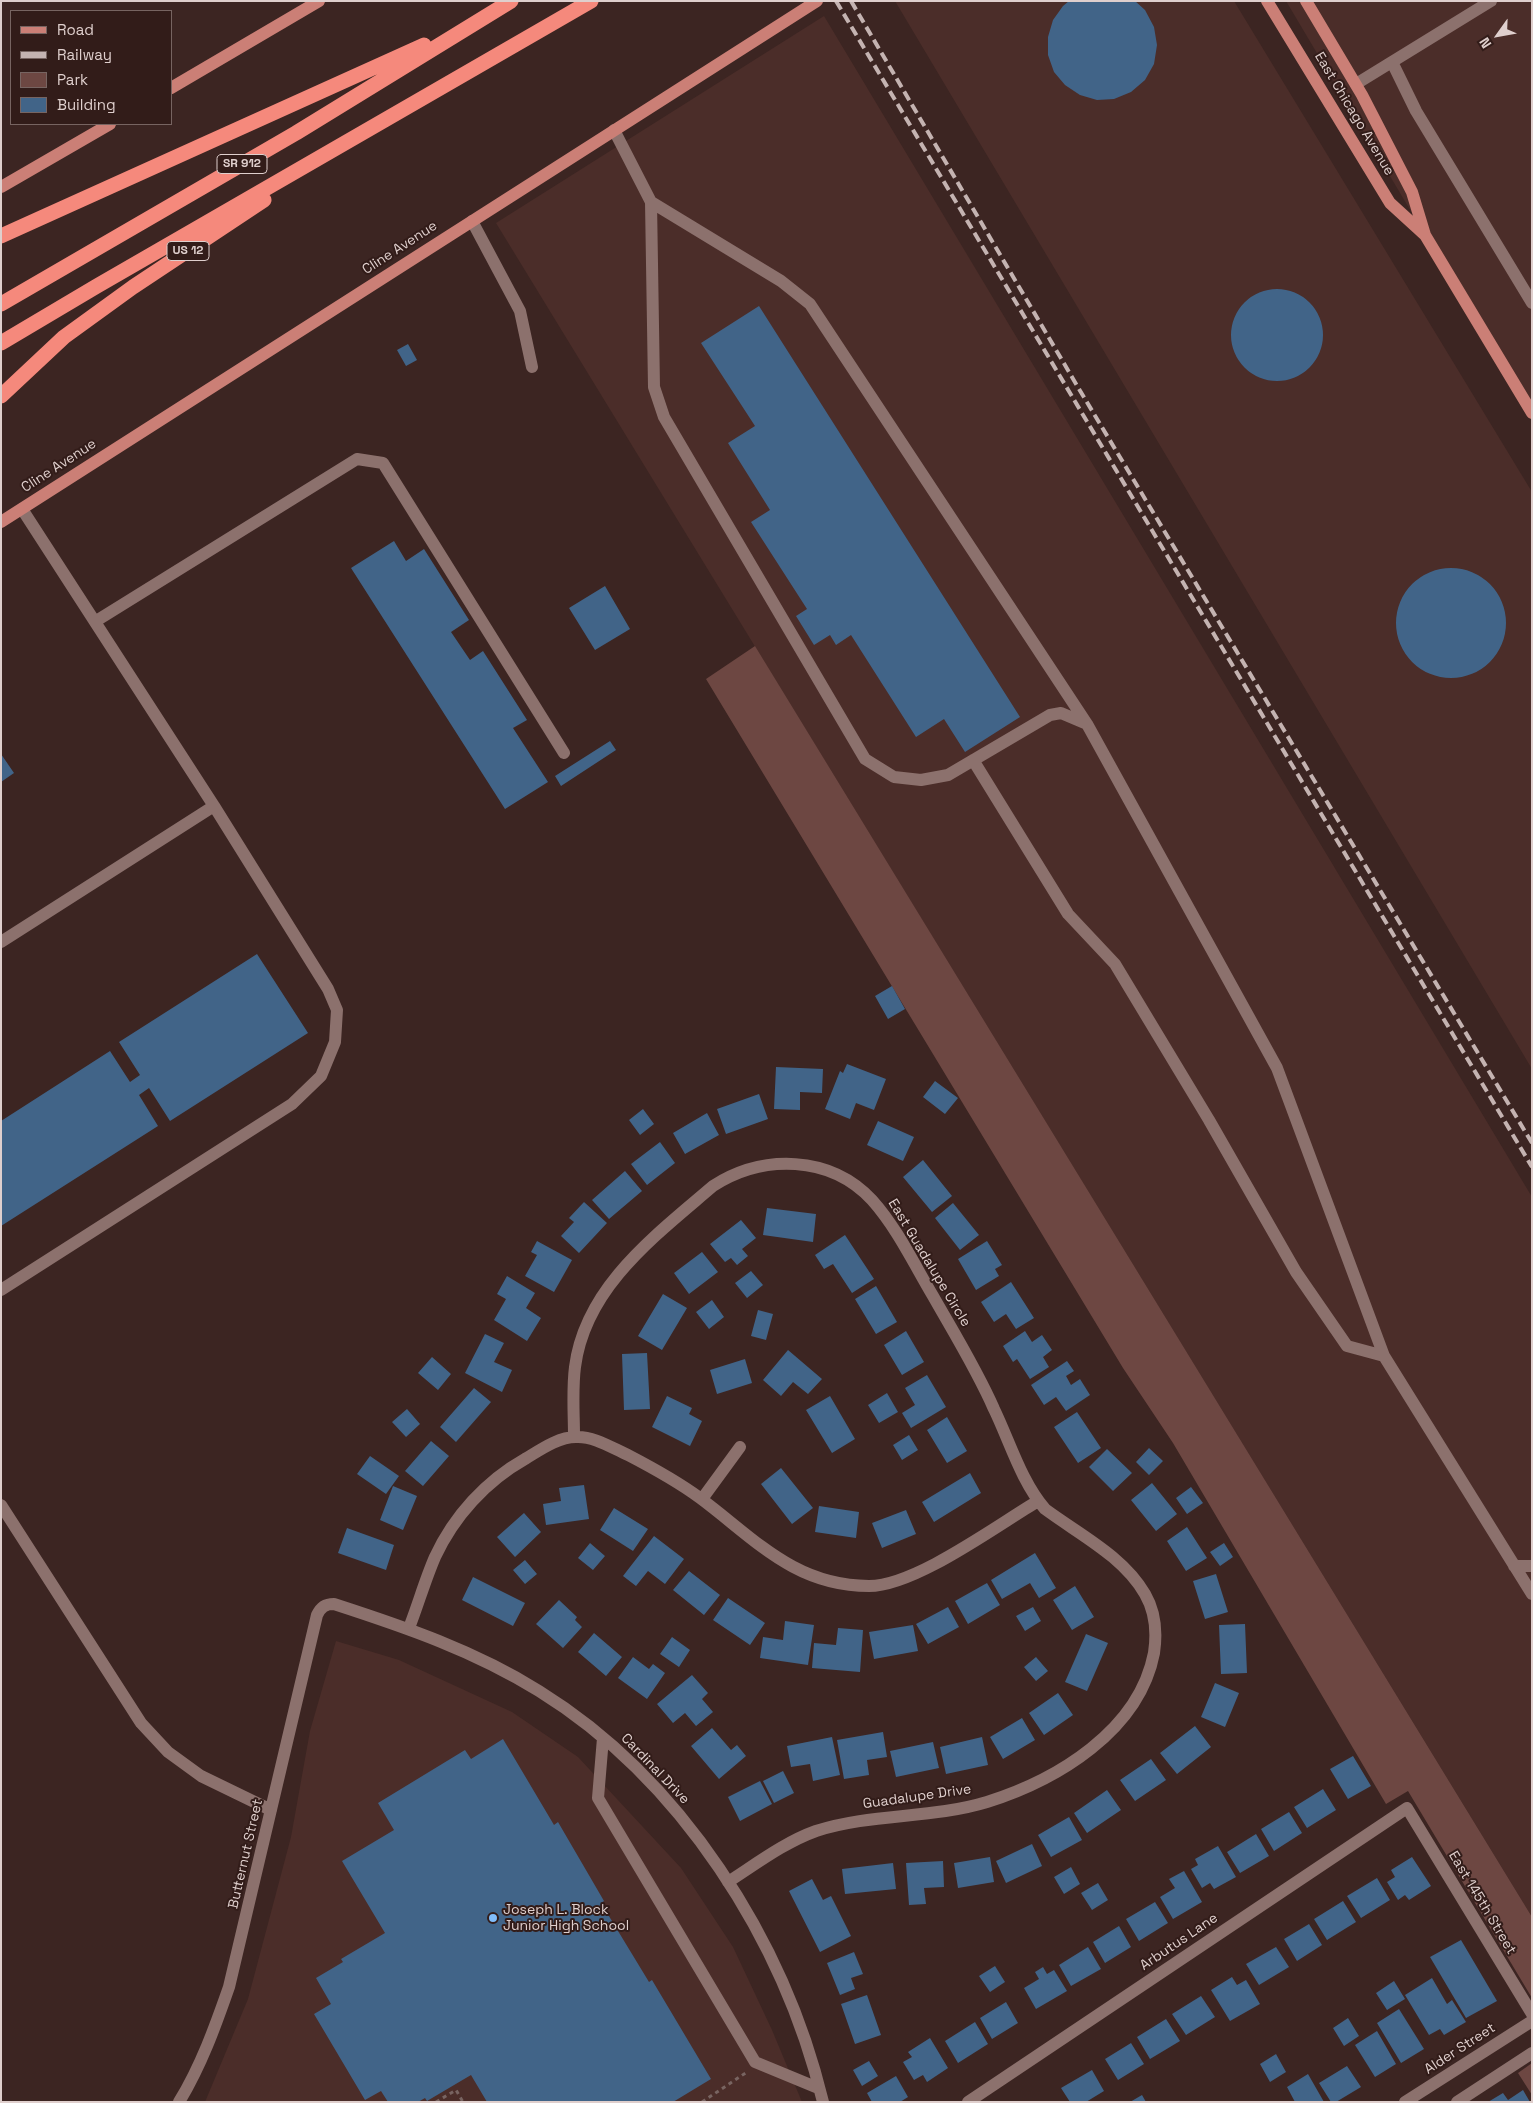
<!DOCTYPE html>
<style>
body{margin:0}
#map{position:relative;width:1533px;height:2103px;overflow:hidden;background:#3c2522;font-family:"Space Grotesk",sans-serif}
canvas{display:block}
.frame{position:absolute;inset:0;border:2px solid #dfcfcd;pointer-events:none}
.legend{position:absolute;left:10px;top:10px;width:162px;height:115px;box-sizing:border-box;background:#321c19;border:1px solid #776461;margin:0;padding:6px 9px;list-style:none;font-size:15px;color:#dfcfcd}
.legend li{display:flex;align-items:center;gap:10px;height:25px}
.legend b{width:25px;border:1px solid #776461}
.north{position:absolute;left:1473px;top:10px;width:50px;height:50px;-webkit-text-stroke:4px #321c19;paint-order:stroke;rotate:238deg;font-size:14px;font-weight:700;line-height:20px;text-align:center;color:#dfcfcd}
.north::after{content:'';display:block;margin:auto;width:18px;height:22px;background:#dfcfcd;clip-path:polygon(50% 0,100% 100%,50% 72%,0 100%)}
</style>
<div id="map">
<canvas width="1533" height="2103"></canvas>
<div class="frame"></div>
<ul class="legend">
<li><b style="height:6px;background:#cb7f76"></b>Road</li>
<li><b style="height:6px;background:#c4b3b1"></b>Railway</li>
<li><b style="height:14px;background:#6d4742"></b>Park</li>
<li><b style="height:14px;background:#416488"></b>Building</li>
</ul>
<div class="north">N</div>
</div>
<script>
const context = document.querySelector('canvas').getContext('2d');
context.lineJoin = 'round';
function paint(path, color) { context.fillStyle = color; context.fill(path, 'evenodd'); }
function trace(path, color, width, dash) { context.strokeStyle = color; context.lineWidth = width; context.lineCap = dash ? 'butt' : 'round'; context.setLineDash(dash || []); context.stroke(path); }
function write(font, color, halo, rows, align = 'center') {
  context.font = font + ' "Space Grotesk",sans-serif'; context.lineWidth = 4; context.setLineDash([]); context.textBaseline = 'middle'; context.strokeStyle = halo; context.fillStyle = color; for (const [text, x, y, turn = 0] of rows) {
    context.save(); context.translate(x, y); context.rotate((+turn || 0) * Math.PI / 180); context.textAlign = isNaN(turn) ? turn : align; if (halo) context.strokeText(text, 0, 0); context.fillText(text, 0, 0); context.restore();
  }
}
const built = new Path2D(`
 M895,1H1234L1532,492V1069Z
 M1286,1H1532V413L1425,235Z
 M824,16L1532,1197V1917L496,223Z
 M336,1641L399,1660L512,1712L578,1757L681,1868L733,1947L772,2030L802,2102H205L248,1999L291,1837L310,1731Z`);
const green = new Path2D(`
 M755,646L1532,1917V1998L1408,1791L1386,1804L1173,1443L1123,1368L706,679Z
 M1532,2063V2095L1518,2073Z`);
const building = new Path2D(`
 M1069,1H1135L1145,10L1154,27L1157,45L1154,64L1145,80L1131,92L1114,99L1097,100L1080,95L1065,85L1054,72L1048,55V37L1053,20L1063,6Z
 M1231 335a46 46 0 1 1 92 0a46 46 0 1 1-92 0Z
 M759,306L1020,717L965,752L944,719L916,737L851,635L836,645L830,635L814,645L796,616L807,609L751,522L770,510L728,443L755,426L701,343Z
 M408,344L417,360L406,366L397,350Z
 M394,541L406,561L424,549L469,620L451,632L470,660L483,651L527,720L513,728L548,782L505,809L351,568Z
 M1396 623a55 55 0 1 1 110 0a55 55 0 1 1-110 0Z
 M605,586L630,629L595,650L569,608Z
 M610,741L616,750L561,786L555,776Z
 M1,754L14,773L1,782Z
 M257,954L308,1033L170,1121L149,1088L139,1095L158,1126L1,1226V1121L110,1051L130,1082L140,1075L119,1042Z
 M892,986L905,1009L888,1019L875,996Z
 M847,1064L886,1079L874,1110L856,1103L850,1119L825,1109L840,1071L843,1073Z
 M776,1067L823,1069L822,1093L800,1092V1110L774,1109Z
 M935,1081L958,1098L945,1114L923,1097Z
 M759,1094L768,1119L726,1134L717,1109Z
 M643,1109L654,1124L640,1135L629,1120Z
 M707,1113L719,1135L685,1154L673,1133Z
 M878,1121L914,1137L903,1161L867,1145Z
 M660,1142L675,1163L647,1185L631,1164Z
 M923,1160L952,1196L932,1212L903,1177Z
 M625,1171L642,1191L609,1219L592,1200Z
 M584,1202L607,1223L579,1253L561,1236L574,1222L569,1218Z
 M953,1203L979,1235L960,1250L935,1218Z
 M767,1208L816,1214L813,1242L763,1235Z
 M741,1220L756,1238L742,1249L748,1256L737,1265L731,1258L725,1262L710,1244Z
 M845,1235L874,1279L852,1293L833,1264L824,1269L815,1255Z
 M537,1241L572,1260L554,1292L525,1276L537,1255L531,1252Z
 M987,1241L1002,1265L995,1269L999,1276L976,1290L958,1259Z
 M702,1252L718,1272L689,1294L674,1273Z
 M751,1271L763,1285L747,1298L735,1283Z
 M507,1276L535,1293L526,1308L541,1318L527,1341L494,1320L506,1299L497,1294Z
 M1011,1282L1034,1318L1016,1329L1006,1314L994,1322L981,1302Z
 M876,1286L897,1322L876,1334L855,1299Z
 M663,1294L687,1308L662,1350L638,1336Z
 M712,1300L724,1317L709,1329L696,1312Z
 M758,1310L773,1314L766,1340L751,1336Z
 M906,1331L924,1362L902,1375L884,1345Z
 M1025,1331L1032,1342L1042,1335L1052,1350L1043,1357L1049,1367L1030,1379L1017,1359L1013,1362L1003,1346Z
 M485,1334L504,1343L494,1362L512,1370L502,1392L465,1373Z
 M788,1350L822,1379L808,1394L793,1382L781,1396L763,1380Z
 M647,1353L650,1409L624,1410L622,1354Z
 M432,1357L451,1374L438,1390L418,1373Z
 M745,1359L752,1383L717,1394L710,1370Z
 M1067,1361L1074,1371L1066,1376L1071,1385L1080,1379L1090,1395L1066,1411L1056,1397L1044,1405L1031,1385Z
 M927,1375L946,1407L911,1428L902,1413L915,1405L905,1388Z
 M474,1388L491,1402L456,1442L440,1427Z
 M887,1393L898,1412L879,1423L868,1405Z
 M667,1396L692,1408L689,1414L702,1421L690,1446L652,1427Z
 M830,1396L855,1439L832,1453L806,1410Z
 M407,1409L420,1424L406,1437L392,1422Z
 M1077,1412L1101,1448L1078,1463L1054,1427Z
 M947,1417L967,1451L947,1463L927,1430Z
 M909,1435L918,1450L902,1460L893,1445Z
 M431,1441L449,1456L423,1486L405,1471Z
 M1149,1448L1163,1461L1149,1475L1136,1462Z
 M1107,1449L1132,1473L1113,1491L1089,1467Z
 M370,1456L399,1476L386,1494L357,1474Z
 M781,1468L813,1508L792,1524L761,1484Z
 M970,1473L981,1493L934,1522L922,1502Z
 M1152,1483L1177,1514L1156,1531L1131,1500Z
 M584,1485L589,1519L546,1525L543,1504L561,1501L559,1488Z
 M393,1486L417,1496L403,1530L380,1520Z
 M1191,1487L1203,1503L1187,1514L1176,1498Z
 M819,1506L859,1512L856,1538L815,1532Z
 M614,1508L648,1529L633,1551L600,1530Z
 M906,1510L916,1534L882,1548L872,1523Z
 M524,1513L541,1532L515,1557L497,1537Z
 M1187,1527L1207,1558L1186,1571L1167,1541Z
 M347,1528L394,1545L386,1570L338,1553Z
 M654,1536L684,1559L665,1584L648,1571L636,1586L623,1576Z
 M590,1543L605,1556L593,1570L578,1558Z
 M1224,1543L1233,1557L1220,1566L1210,1552Z
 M1035,1553L1056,1588L1039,1598L1030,1583L1002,1599L991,1580Z
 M525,1560L537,1574L525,1584L513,1570Z
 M689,1571L720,1595L704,1615L673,1590Z
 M1216,1574L1228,1612L1205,1619L1193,1581Z
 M473,1577L525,1603L513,1626L462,1600Z
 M987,1583L1000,1605L968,1624L955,1601Z
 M1075,1586L1094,1617L1072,1630L1053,1600Z
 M728,1598L765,1623L750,1645L713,1620Z
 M559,1600L577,1617L575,1620L582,1627L563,1648L536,1624Z
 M948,1607L959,1627L928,1644L916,1624Z
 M1033,1607L1041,1621L1025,1631L1016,1616Z
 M785,1621L814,1625L808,1665L760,1658L763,1637L783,1640Z
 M1245,1624L1247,1673L1221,1674L1219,1625Z
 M913,1625L918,1651L874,1659L869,1632Z
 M838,1628L863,1630L860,1672L812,1668L814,1643L836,1645Z
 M594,1633L622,1657L606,1676L578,1652Z
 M1086,1634L1108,1643L1087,1691L1065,1682Z
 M672,1637L690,1650L679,1667L660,1654Z
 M633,1657L649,1669L653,1664L665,1673L647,1699L618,1678Z
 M1036,1657L1048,1671L1036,1681L1024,1667Z
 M692,1675L708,1693L702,1699L713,1712L696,1726L685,1713L673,1723L657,1704Z
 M1215,1683L1239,1693L1225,1727L1201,1717Z
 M1058,1693L1073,1715L1044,1735L1029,1713Z
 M1022,1718L1035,1740L1003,1759L990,1737Z
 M1195,1726L1211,1747L1177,1774L1160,1753Z
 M712,1728L731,1750L737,1745L746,1756L719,1779L691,1746Z
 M883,1732L887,1757L867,1760L869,1775L844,1779L837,1740Z
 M832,1737L840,1775L813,1781L810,1764L791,1767L787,1746Z
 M982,1737L988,1765L946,1774L940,1747Z
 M503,1739L554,1825L558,1822L604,1901L601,1903L649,1982L652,1980L711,2079L673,2102H487L471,2075L427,2101L425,2098L418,2102H388L381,2091L365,2100L314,2014L331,2004L316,1978L343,1962L341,1959L385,1933L342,1861L394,1830L378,1803L465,1750L471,1759Z
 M933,1742L939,1768L896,1777L890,1751Z
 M1353,1756L1371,1786L1348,1799L1330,1769Z
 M1151,1759L1166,1780L1135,1801L1120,1780Z
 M783,1771L794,1793L774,1803L763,1781Z
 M760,1781L772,1804L740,1821L728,1797Z
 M1323,1789L1336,1810L1307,1828L1294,1807Z
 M1107,1790L1121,1810L1087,1833L1074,1813Z
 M1289,1812L1302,1833L1274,1851L1261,1829Z
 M1069,1817L1082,1840L1051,1857L1038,1835Z
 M1256,1834L1269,1856L1240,1873L1227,1852Z
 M1032,1844L1042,1866L1006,1883L996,1861Z
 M1218,1846L1236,1877L1214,1889L1210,1883L1202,1888L1191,1869L1198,1865L1195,1859Z
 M990,1857L994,1882L958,1888L954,1863Z
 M1412,1857L1431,1886L1409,1900L1405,1895L1398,1900L1387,1882L1395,1877L1391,1870Z
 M943,1861L944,1887L924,1888L926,1904L909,1905L906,1863Z
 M893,1863L896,1889L845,1894L842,1869Z
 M1071,1867L1080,1884L1064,1894L1054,1877Z
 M1184,1871L1202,1902L1173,1919L1160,1897L1175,1888L1169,1879Z
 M1377,1878L1390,1900L1361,1918L1347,1896Z
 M812,1879L823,1900L831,1896L851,1936L820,1952L789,1891Z
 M1098,1883L1108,1900L1092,1910L1081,1893Z
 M1343,1901L1356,1922L1327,1940L1314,1919Z
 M1155,1902L1168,1923L1139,1941L1126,1919Z
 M1309,1924L1322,1945L1297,1961L1284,1939Z
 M1119,1926L1131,1947L1105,1963L1093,1942Z
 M1461,1940L1497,2001L1466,2018L1430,1957Z
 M1088,1947L1101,1969L1071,1986L1059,1965Z
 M1276,1947L1289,1967L1259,1985L1246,1964Z
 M854,1952L863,1974L851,1978L855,1989L840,1995L827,1963Z
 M995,1966L1005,1982L990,1992L979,1976Z
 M1043,1967L1047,1974L1054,1970L1067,1991L1036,2009L1024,1988L1039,1979L1035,1972Z
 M1232,1977L1237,1985L1246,1980L1260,2004L1230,2021L1211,1990Z
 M1432,1978L1447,2004L1452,2000L1466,2022L1444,2035L1440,2029L1429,2035L1405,1995Z
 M1394,1981L1405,1999L1387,2010L1376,1993Z
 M867,1995L881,2035L855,2044L841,2004Z
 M1201,1996L1215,2017L1186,2035L1172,2014Z
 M1006,2002L1018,2023L992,2039L980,2018Z
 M1399,2009L1424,2049L1401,2063L1377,2023Z
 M1348,2018L1359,2036L1344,2046L1333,2028Z
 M1166,2019L1180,2041L1150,2059L1137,2037Z
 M975,2022L988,2044L958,2063L945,2041Z
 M1377,2031L1396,2064L1375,2077L1355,2045Z
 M930,2038L948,2068L927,2082L923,2075L914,2080L903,2062L912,2057L908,2052Z
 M1131,2043L1144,2064L1118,2080L1105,2059Z
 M1276,2054L1286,2072L1270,2082L1260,2064Z
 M869,2061L878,2076L862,2086L853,2070Z
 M1347,2066L1361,2087L1336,2102H1331L1319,2083Z
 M1092,2070L1104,2091L1086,2102H1070L1061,2088Z
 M1308,2074L1324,2102H1295L1287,2087Z
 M896,2076L908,2097L900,2102H872L867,2093Z
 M1523,2090L1530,2102H1488L1503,2093L1508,2100Z
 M1142,2095L1146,2102H1130Z`);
const path = new Path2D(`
 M436,2102L456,2090L463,2102
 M702,2102L747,2072`);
const minor = new Path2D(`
 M1392,62L1416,111L1532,303
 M1356,84L1491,1
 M614,130L651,202L781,281L810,304L1087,724L1277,1068L1384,1356L1532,1594
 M651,202L654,387L664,417L865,759L894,777L921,780L948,775L1050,715L1061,713L1087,724
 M472,221L520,311L532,367
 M96,621L357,459L383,463L564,753
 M973,760L1068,914L1115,964L1209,1120L1296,1272L1347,1346L1384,1356
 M1,942L214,806L22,509
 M1,1290L292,1104L321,1076L335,1042L337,1010L328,989L214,806
 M574,1436C574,1414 572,1390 575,1367C585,1287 656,1235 713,1186C763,1154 830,1155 872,1200C897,1228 914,1264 933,1296C954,1333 977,1370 994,1409C1010,1442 1021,1481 1045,1509C1080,1535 1123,1556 1145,1594C1156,1613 1157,1633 1154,1653C1139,1731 1057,1780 987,1802C931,1819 872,1813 816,1831C785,1842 756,1864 728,1882
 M702,1499L740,1447
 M1,1505L141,1723L168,1752L201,1776L271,1810
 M1514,1566H1532
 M409,1628C418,1605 425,1580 435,1557C454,1516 486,1481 525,1459C540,1450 558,1437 576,1437C594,1436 612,1448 628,1455C653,1468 677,1481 700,1498C754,1538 794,1586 869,1586C915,1586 996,1526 1038,1501
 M603,1738L598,1798L755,2062L818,2088
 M179,2102C201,2066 215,2027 229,1987L317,1615C321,1607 325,1604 334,1604C405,1627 475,1651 539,1691C681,1779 784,1940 823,2102
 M968,2102L1407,1808L1532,2014
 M1405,2102L1532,2021
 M1457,2102L1532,2053`);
const major = new Path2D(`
 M1267,1L1390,203L1425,235
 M1306,1L1362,95L1412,192L1425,235L1532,413
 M171,88L319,1
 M1,187L110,124
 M1,522L817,1`);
const highway = new Path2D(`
 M1,236L424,45
 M1,304L296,133L511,1
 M1,343L97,286L591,1
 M1,396L64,337L133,287L264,200`);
const rail = new Path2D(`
 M836,1L1532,1167
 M851,1L1079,389L1532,1143`);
const markers = [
 [493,1918,5,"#81bdfa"]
];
const shields = [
 [242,164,50],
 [188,251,42]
];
const shieldNames = [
 ["SR 912",242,164],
 ["US 12",188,251]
];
const streetNames = [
 ["East Chicago Avenue",1354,114,59],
 ["Cline Avenue",400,248,-33],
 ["Cline Avenue",59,466,-33],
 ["East Guadalupe Circle",929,1263,59],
 ["Cardinal Drive",655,1769,46],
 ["Guadalupe Drive",917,1797,-8],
 ["Butternut Street",246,1854,-77],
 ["East 145th Street",1482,1903,59],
 ["Arbutus Lane",1179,1942,-34],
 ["Alder Street",1460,2049,-33]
];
const poiNames = [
 ["Joseph L. Block",503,1910],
 ["Junior High School",503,1926]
];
paint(built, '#4b2d29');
paint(green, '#6d4742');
paint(building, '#416488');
trace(path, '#786461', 3, [4, 4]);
trace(minor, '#8c716d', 12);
trace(major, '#cb7f76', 12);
trace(highway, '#f5897c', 15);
trace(rail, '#c4b3b1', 4, [10, 5]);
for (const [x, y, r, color] of markers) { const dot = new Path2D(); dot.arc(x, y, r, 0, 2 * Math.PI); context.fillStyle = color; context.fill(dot); trace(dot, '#321c19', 2); }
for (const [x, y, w] of shields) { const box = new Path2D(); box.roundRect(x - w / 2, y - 9.5, w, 19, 4); context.fillStyle = '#321c19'; context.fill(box); trace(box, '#dfcfcd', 1); }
write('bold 12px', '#dfcfcd', null, shieldNames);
write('14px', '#dfcfcd', '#321c19', streetNames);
write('14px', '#dfcfcd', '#321c19', poiNames, 'left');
</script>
